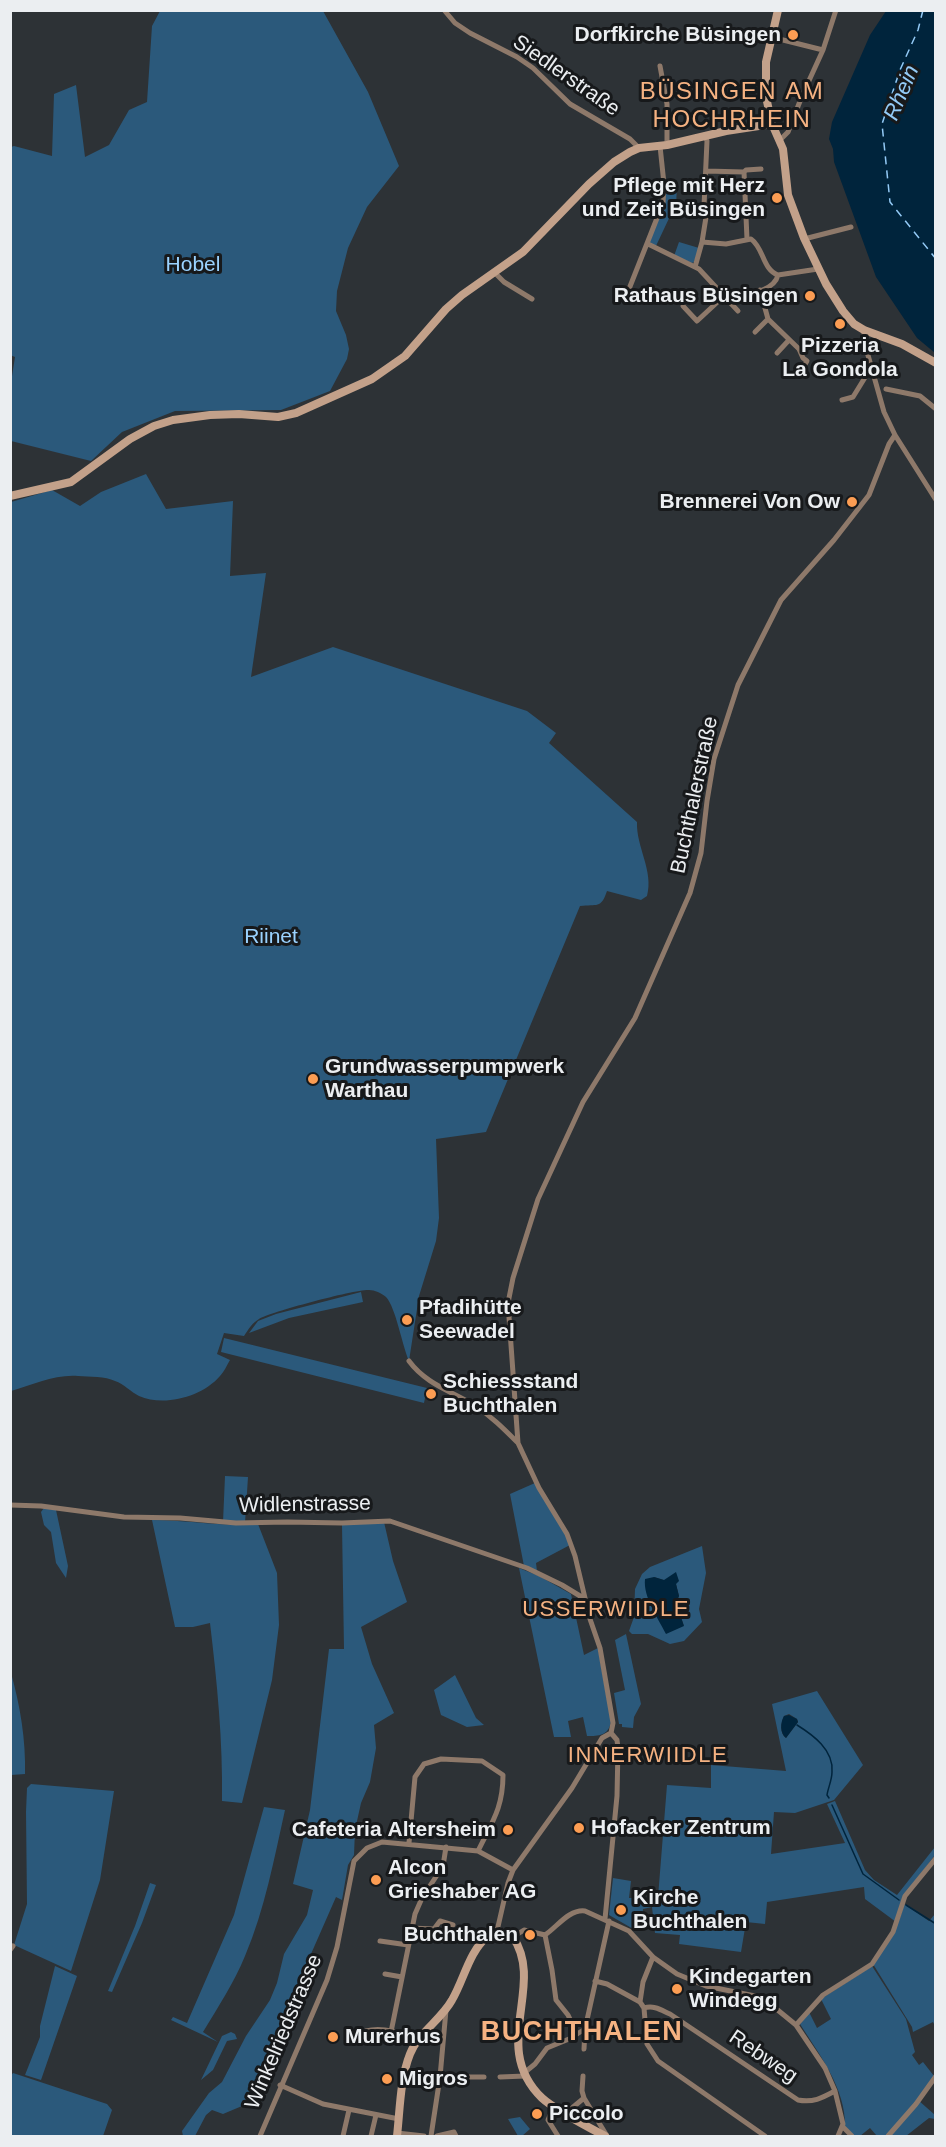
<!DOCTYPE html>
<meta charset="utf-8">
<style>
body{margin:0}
#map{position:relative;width:946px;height:2147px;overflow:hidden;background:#2d3236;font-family:Arial,sans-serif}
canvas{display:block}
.frame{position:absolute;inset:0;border:12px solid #ebeef1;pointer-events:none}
</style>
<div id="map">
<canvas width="946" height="2147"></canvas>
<div class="frame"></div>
</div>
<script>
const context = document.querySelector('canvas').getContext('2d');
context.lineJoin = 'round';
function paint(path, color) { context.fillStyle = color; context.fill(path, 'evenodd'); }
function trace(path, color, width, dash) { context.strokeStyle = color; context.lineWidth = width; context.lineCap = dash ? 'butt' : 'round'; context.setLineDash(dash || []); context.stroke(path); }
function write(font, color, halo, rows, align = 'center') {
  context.font = font + ' Arial,sans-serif'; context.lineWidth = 6; context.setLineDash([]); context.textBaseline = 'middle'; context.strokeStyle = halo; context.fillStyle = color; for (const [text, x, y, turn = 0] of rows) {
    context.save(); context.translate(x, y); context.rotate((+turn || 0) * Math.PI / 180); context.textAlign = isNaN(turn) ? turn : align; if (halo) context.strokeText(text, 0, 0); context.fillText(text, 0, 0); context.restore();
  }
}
const green = new Path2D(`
 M160,11H323L368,92L399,166L367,207L348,248L337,291L336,311L346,335L349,349L347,359L330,391L281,410L175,411L122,432L91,461L11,441L10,389L15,357L10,355L11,332H12L11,147L14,146L52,156L54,94L76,85L85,157L109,145L129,110L147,102L152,26Z
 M663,180L677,181L676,210L672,212L655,248L648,244L660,212Z
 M679,242L699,248L694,262L692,263L674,256Z
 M146,474L166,509L233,501L230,576L266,573L251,677L333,647L527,711L556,733L549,743L637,822C636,847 654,871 647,896L641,900L607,891C601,909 597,904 580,906L486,1132L436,1139L439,1218L436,1241L419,1296L409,1361C402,1345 396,1308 386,1297C381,1293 375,1290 369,1290C356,1289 270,1312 259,1319C252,1323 248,1330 244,1336L224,1333L217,1354L230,1360C227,1365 224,1372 220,1376C202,1397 164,1407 139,1396C131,1392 124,1384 115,1381C105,1376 90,1377 78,1376C56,1374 32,1385 11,1391V502L52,490L80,506L101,492Z
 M361,1292L363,1302L289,1318L249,1333L258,1321L276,1314Z
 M224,1338L427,1388L424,1403L221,1352Z
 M225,1476L248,1477L245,1523L223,1522Z
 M535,1483L566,1535L570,1545L536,1563L537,1571L524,1566L510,1494Z
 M44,1508L56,1510L68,1566L66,1578L56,1563L51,1532L44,1525L41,1512Z
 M152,1520C187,1520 222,1527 258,1524L277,1573L279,1625L272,1680L242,1803L222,1801C223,1741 217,1682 210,1623L193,1627H175Z
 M384,1522L393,1561L407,1602L361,1627L372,1664L394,1713L374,1725L376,1748L370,1782L361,1803L355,1830L354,1855L348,1865L342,1900L336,1897L257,2077L242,2106L223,2114L212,2110L206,2115L195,2136H183L182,2131L209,2093L222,2082L246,2036L270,2000L277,1983L284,1954L307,1915L313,1890L293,1884L310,1810L329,1649H344L342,1525Z
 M702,1546L706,1573L699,1609L702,1622L684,1641L670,1644L648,1634H632L629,1631L634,1617L635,1589L642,1574L650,1567ZM654,1577L676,1584L679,1596L676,1603L684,1626Z
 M519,1568L539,1576L571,1594L584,1655L598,1648L611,1722C608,1736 599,1736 587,1736L583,1717L568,1721L571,1737H554Z
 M626,1634L641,1704L634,1717L633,1728L622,1727V1724H619L614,1693L625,1690L615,1640Z
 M11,1673C20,1705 26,1740 25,1774L11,1775Z
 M455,1675L476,1718L484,1725L467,1727L441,1715L434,1690Z
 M817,1691L863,1765L834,1800L795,1813L774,1812L771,1854L845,1843L827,1804L835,1801L865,1870L874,1880L897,1895L935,1847V1855L902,1899L896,1922L865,1899L864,1887L767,1902L765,1924L746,1922L741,1952L679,1944L680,1935L655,1933L652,1907L643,1909L641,1930H635L609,1915L613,1878L631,1881L629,1898H649L651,1905L650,1898L658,1897L667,1785L711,1788V1765L786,1771L772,1704ZM789,1714L797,1719L798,1722L786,1738C779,1733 781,1723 784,1716Z
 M31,1784L114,1791L100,1880L71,1971L14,1945L27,1904L26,1812L27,1788Z
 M264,1807L285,1810C274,1859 265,1909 245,1956C234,1983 218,2007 203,2032L218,2042L171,2020L173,2017L187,2023L234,1915Z
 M150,1883L156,1885L142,1923L112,1992L108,1991L135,1926Z
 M904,1904L929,1921L935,1914V2026L933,2022L913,2032L912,2027L873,1964C888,1943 898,1929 904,1904Z
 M55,1966L77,1976L41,2080L25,2075L40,2037V2026Z
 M872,1966L906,2019L915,2052L912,2055L919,2065L923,2062L934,2076L918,2100L935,2115V2119L929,2118L906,2136H877L870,2128L860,2136H854L845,2126C846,2089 819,2054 800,2024L809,2012L817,2028L831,2019L821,1999Z
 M231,2032L235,2034L237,2039L227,2041L213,2070L201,2080L222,2036Z
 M13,2073L107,2104L112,2110L103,2136H11L10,2077Z
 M520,2117L530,2129L522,2136H518L508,2119Z`);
const water = new Path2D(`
 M886,11H935V353L917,338L876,277L834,162L833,149L829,139L832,122L870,35Z
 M676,1572L679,1581L676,1584L679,1596L676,1603L684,1626L666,1634C658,1618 643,1597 645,1579L654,1577L664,1580Z
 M789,1715L797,1719L798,1722L786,1738C780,1733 780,1723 784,1716Z`);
const stream = new Path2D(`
 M797,1725C813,1735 834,1750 832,1772C832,1780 828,1788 827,1795L829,1798
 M832,1805L863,1874L899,1900
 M906,1905L936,1924`);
const ferry = new Path2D(`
 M923,10L918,30L900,70L882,124L890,202L936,259`);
const street = new Path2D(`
 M444,10L455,23L470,33L517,57L533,68L570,104L630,139L639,148
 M771,37L823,50
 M660,66L667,104V145
 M780,140L788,132L802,96L823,50L836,10
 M706,171L744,172L747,239
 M744,172L746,170L761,169
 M804,239L851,227
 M702,242L726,244L751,239C764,248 762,269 778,275
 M648,244L699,269L738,311
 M695,267L702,242L707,211L704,206L707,141L705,135
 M495,273L504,282L532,299
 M629,289L663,203L664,184L660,146
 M760,290L768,319L799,349L803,358L807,361L801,371
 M727,299C742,295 774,293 778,275L818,269
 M683,306L697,321L724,296
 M864,330V341L884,412L895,435L936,500
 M755,332L768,319
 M777,353L789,340
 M886,389L920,396L936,409
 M842,400L853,397L869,371L873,369
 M409,1361C426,1384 451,1391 474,1405C491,1416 503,1428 517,1442
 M10,1505L41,1506L124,1517L180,1518L236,1523L287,1522L342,1523L390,1521L527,1568L562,1585L585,1599
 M409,1843L415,1777L424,1764L441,1759L482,1761L503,1775C503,1808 492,1822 478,1851
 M605,1919L617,1796L618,1748L617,1740L611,1733L613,1723L600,1648L590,1619L575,1556L567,1534L539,1488L518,1443L508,1303L513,1278L538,1199L583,1102L635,1018L690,893L701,853L707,801L714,759L738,685L781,600L834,540L869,495L889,444L895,435
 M411,1928L434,1929L440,1921L453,1925
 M497,1931L508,1883L513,1870L572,1788L602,1738L611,1733
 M545,1935L552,1970L556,2000L568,2015L577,2034
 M513,1937L524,1930L545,1935C557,1927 569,1909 585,1911L629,1931L653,1957L677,1974L706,1986L755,1996L774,2007L796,2025L825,2068L835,2091L843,2124L838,2136
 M380,1941L408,1945
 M10,1950L13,1946
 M653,1957L643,1982L640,2002L644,2008L647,2044L658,2061L765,2136
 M385,1974L402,1977
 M595,1981L607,1984L640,2002
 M644,2008C654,2005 661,2010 670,2014L798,2100C813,2103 822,2098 835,2091
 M796,2025L823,1995L872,1964L893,1932L905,1896L936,1858
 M391,2032L415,1914L422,1898L443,1866L446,1847
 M364,2042L366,2031C381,2027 405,2032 417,2042
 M584,2049L585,2029L609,1921
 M524,2073L535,2064L547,2048L569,2039L585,2029
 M583,2076L582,2091L584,2098L607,2136
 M440,2077H484
 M500,2077L525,2076
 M280,2085L323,2104L399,2119
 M554,2106L548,2120L558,2136
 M566,2113L584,2098
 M843,2127L852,2136
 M397,2133L424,2136
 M260,2136L327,1980L337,1947L354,1861L367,1848L382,1842L478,1851L513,1870
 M343,2136L349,2110
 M371,2136L376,2115
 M431,2136L440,2077L446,2010
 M437,2136L454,2132L456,2136
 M888,2136L916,2104L936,2076`);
const secondary = new Path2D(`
 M778,10L766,62V97L772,124L783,149L788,195L804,238L826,284L843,311L854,324L864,330L902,344L936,363
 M10,496L71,482L130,439L154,426L173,420L210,415L239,414L278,417L296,413L372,379L405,356L446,309L462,295L523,252L589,184L614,162L630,152L639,148L667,145L726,131L772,124
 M397,2136C400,2110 400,2079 410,2054C418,2033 441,2020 452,2000C464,1980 469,1951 488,1936C496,1928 505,1932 513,1937C546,1986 489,2047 542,2098C555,2110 588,2127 605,2136`);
const markers = [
 [793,35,6,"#fc9d53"],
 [777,198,6,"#fc9d53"],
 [810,296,6,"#fc9d53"],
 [840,324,6,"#fc9d53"],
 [852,502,6,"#fc9d53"],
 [313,1079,6,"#fc9d53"],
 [407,1320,6,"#fc9d53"],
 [431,1394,6,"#fc9d53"],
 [579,1828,6,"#fc9d53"],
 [508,1830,6,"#fc9d53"],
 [376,1880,6,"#fc9d53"],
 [621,1910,6,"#fc9d53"],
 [530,1935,6,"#fc9d53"],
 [677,1989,6,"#fc9d53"],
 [333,2037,6,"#fc9d53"],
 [387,2079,6,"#fc9d53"],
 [537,2114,6,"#fc9d53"]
];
const poiNames = [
 ["Dorfkirche Büsingen",781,35,"right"],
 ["Pflege mit Herz",765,186,"right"],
 ["und Zeit Büsingen",765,210,"right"],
 ["Rathaus Büsingen",798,296,"right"],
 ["Pizzeria",840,346,"center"],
 ["La Gondola",840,370,"center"],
 ["Brennerei Von Ow",840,502,"right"],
 ["Grundwasserpumpwerk",325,1067],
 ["Warthau",325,1091],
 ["Pfadihütte",419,1308],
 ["Seewadel",419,1332],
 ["Schiessstand",443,1382],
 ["Buchthalen",443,1406],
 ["Hofacker Zentrum",591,1828],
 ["Cafeteria Altersheim",496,1830,"right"],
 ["Alcon",388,1868],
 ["Grieshaber AG",388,1892],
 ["Kirche",633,1898],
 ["Buchthalen",633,1922],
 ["Buchthalen",518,1935,"right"],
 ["Kindegarten",689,1977],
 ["Windegg",689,2001],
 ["Murerhus",345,2037],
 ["Migros",399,2079],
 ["Piccolo",549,2114]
];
const streetNames = [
 ["Siedlerstraße",566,76,35],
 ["Buchthalerstraße",695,795,-78],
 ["Widlenstrasse",305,1505,-1],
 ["Winkelriedstrasse",284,2032,-67],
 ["Rebweg",763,2057,34]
];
const parkNames = [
 ["Hobel",193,265],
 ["Riinet",271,937]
];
const waterNames = [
 ["Rhein",902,93,-67]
];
const neighbourhoodNames = [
 ["USSERWIIDLE",606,1610],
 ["INNERWIIDLE",648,1756]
];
const quarterNames = [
 ["BÜSINGEN AM",732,92],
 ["HOCHRHEIN",732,120]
];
const districtNames = [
 ["BUCHTHALEN",582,2033]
];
paint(green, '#2b597b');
paint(water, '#00243c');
trace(stream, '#00243c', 1.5);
trace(ferry, '#93caf6', 1.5, [8, 6]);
trace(street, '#8e796a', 5);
trace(secondary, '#c3a18a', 8);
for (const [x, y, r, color] of markers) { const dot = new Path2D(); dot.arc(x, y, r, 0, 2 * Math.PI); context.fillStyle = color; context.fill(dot); trace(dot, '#17191b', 2); }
write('bold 21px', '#ebeef1', '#17191b', poiNames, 'left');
write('21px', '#ebeef1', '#17191b', streetNames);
write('21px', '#9ad2fe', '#17191b', parkNames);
write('italic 22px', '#93caf6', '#17191b', waterNames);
context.letterSpacing = '1.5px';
write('22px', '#f5b282', '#17191b', neighbourhoodNames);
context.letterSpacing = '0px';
context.letterSpacing = '1.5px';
write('24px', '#f5b282', '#17191b', quarterNames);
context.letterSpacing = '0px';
context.letterSpacing = '1.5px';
write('bold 27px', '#f5b282', '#17191b', districtNames);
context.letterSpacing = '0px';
</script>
